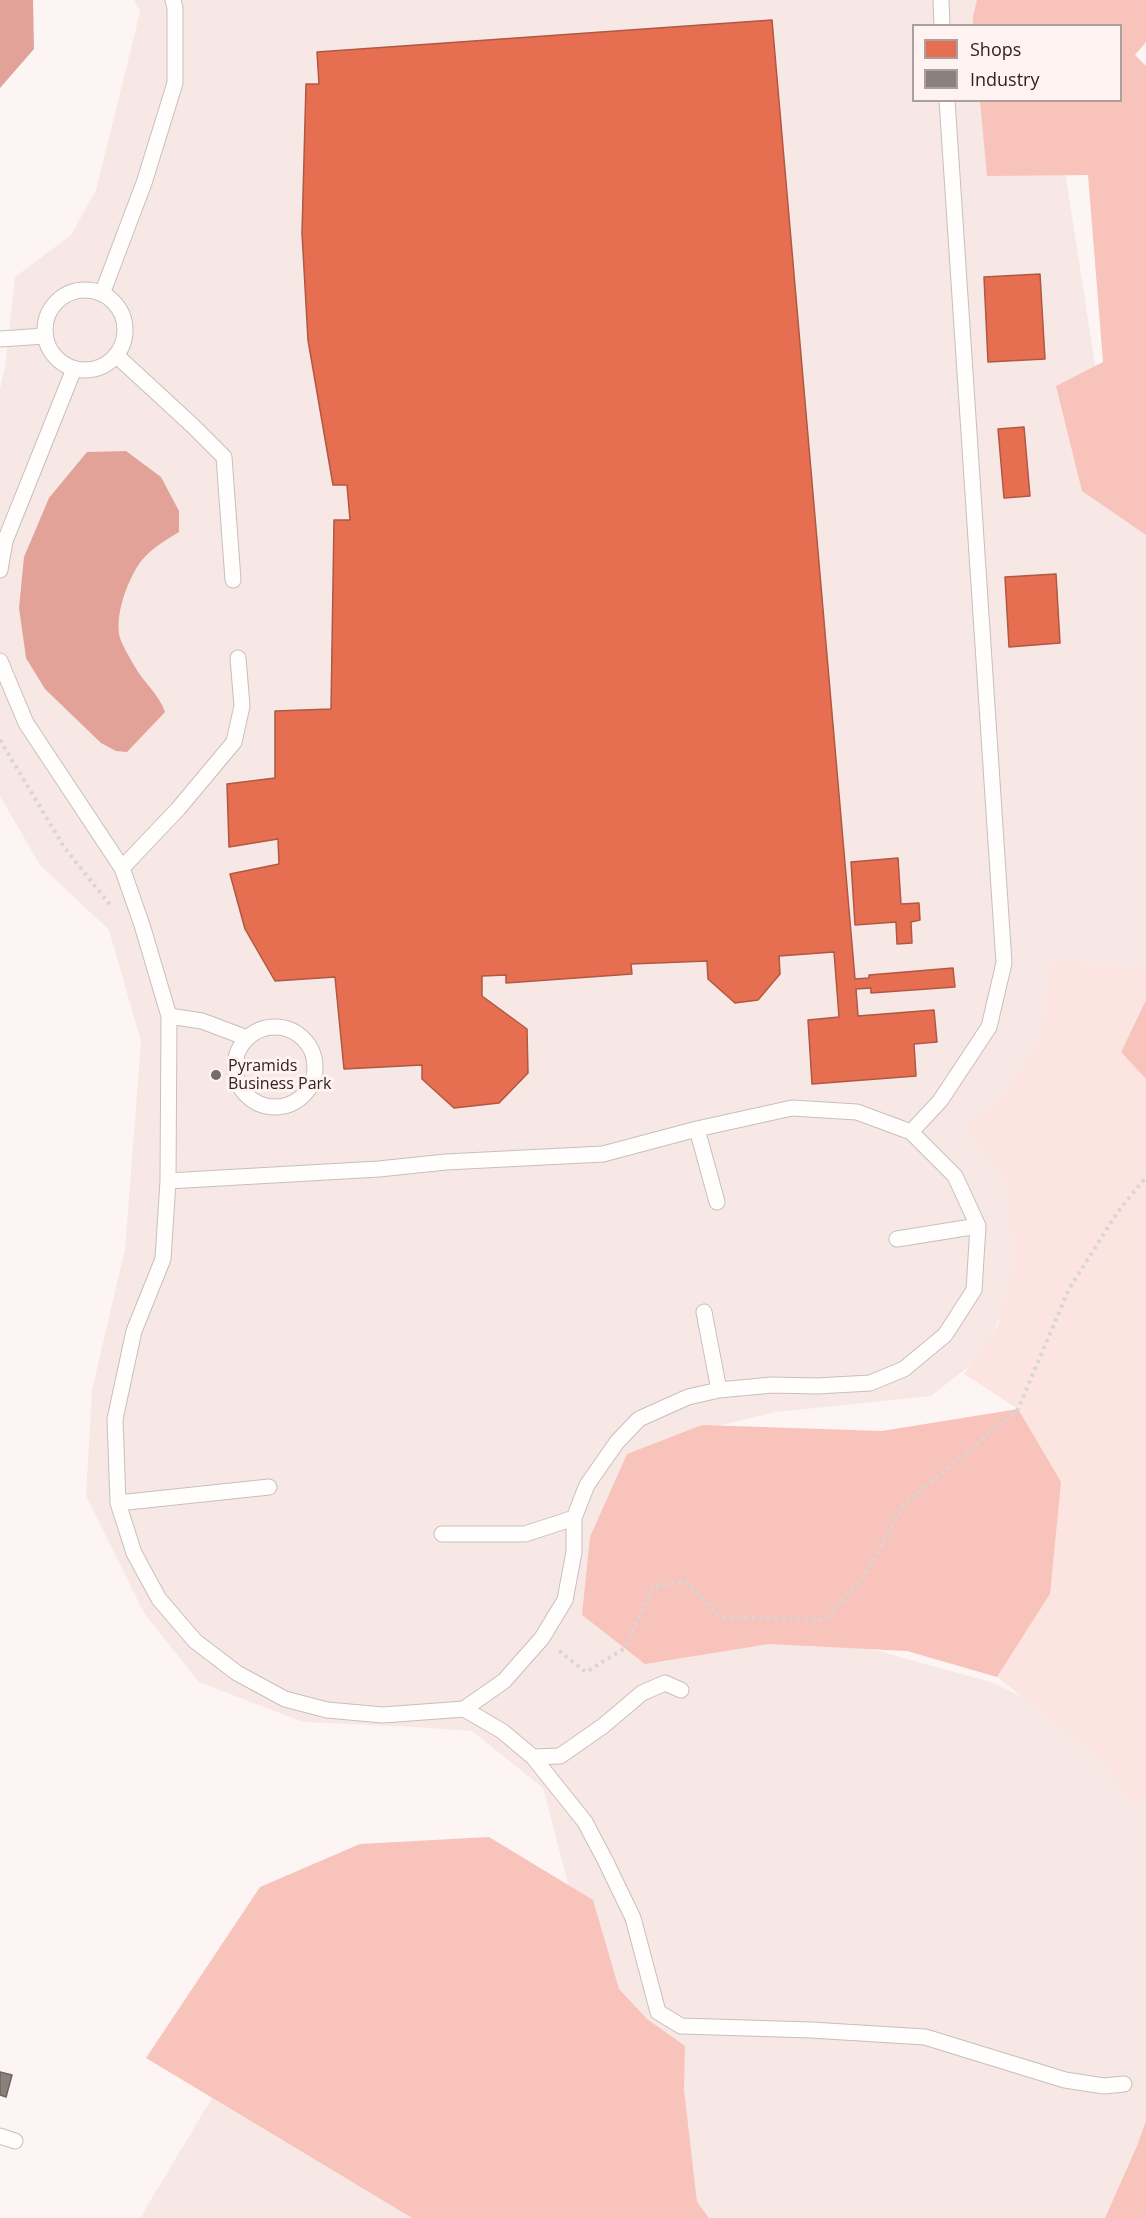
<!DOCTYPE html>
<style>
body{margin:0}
#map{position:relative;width:1146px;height:2218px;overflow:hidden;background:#fcf5f4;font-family:"Open Sans",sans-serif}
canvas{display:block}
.legend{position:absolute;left:912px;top:24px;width:210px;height:78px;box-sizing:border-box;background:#fff3f1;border:2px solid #aba09e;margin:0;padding:8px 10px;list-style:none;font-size:18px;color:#2d2321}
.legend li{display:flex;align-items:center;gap:12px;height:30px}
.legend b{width:30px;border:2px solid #aba09e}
</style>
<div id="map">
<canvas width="1146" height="2218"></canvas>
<ul class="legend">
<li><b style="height:16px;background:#e76f51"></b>Shops</li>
<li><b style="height:16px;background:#8a817c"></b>Industry</li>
</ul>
</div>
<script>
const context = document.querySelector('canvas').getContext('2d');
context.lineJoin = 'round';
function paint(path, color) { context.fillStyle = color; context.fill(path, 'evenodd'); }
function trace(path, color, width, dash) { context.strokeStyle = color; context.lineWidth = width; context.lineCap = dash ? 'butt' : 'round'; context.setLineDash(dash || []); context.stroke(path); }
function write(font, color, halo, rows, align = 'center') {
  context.font = font + ' "Open Sans",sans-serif'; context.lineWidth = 6; context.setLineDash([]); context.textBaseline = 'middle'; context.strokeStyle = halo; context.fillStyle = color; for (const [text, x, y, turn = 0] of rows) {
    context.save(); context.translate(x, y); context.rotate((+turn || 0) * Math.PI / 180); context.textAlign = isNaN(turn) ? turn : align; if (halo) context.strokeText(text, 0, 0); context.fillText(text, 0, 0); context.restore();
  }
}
const built = new Path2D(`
 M134,0H1038L1042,25L914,26V100L1054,101L1097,377L1146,454V975L1023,1267L982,1356L931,1396L776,1412L671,1437L633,1470L602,1512L586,1574L616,1635L839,1640L994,1683L1146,1759V2171L1127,2218H683L592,1975L543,1788L472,1731L415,1727L303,1722L199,1682L144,1613L86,1496L92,1390L125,1249L141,1042L109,930L40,865L0,796V389L5,367L15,277L71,235L96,190L140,12Z
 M212,2098L412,2218H140Z`);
const green = new Path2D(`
 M1052,960L1146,968V1000L1121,1052L1146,1079V1800L1133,1802L1098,1757L997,1677L1050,1594L1018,1409L964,1374L998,1325L1014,1261L1005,1179L964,1127L1001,1098L1038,1043Z`);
const forest = new Path2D(`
 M977,0H1146V42L1135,55L1146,66V535L1082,491L1056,386L1103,362L1088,175L987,176L980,101L1120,100V26L973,25V17Z
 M1146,1000V1079L1121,1052Z
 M1018,1409L1061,1482L1050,1594L997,1677L907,1651L769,1644L645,1664L582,1615L590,1537L627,1454L702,1425L882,1431Z
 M489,1837L593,1900L619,1989L647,2019L685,2046L684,2090L697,2202L709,2218H412L146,2058L260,1887L360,1844Z
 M1146,2121V2218H1105L1137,2146Z`);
const water = new Path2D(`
 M0,0H33L34,49L0,88Z
 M126,451L161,477L179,511V532C166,540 152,548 142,560C128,578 114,616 120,638C123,647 130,658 135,667C144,683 159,694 165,712L127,752L116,751L101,743L45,689L26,658L19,608L24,557L49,498L87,452Z`);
const shops = new Path2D(`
 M772,20L855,979L869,978V975L953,968L955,987L871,993V988L856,989L858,1016L934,1010L937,1042L914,1044L916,1076L812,1084L808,1020L839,1017L834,952L779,956L780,974L758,1000L735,1003L708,979L707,961L631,964L632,974L506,983V975L482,976V996L527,1029L528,1073L499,1103L454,1108L422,1079V1065L344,1069L335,977L275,981L245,929L230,874L279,864L278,839L229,847L227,784L275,778V711L331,709L334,520H350L347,485H333L308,340L302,233L306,84H319L317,52Z
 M1040,274L1045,359L988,362L984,277Z
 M1024,427L1030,496L1004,498L998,429Z
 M1056,574L1060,643L1009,647L1005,577Z
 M898,858L901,904L919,903L920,920L911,922L912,943L897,944L896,922L855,925L851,862Z`);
const industry = new Path2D(`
 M0,2072L12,2075L6,2097L0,2095Z`);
const path = new Path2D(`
 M0,740L64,847L111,906
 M559,1651L586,1672L625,1648L653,1587L686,1581L719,1617L824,1620L862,1580L903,1506L1018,1409L1069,1289L1117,1213L1146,1177`);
const service = new Path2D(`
 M941,0L942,26
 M45 330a40 40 0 1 1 80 0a40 40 0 1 1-80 0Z
 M102,294L144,183L175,83V8L173,0
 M0,339L45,336
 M117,356L193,426L224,457L233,580
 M0,570L5,541L74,369
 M0,661L26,723L122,868L142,925L169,1016L168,1181L163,1259L134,1331L115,1419L118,1503L134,1553L159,1599L195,1641L237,1673L285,1699L327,1710L383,1715L464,1709L504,1681L542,1638L565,1600L574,1552V1518L587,1485L617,1442L639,1419L688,1397L719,1390L772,1385L817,1386L870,1383L904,1369L945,1335L974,1290L978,1226L955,1176L911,1132L857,1112L792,1108L697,1129L603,1154L446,1162L379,1169L168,1181
 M122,868L178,809L234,742L242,706L238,658
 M169,1016L202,1021L247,1038
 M235 1067a40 40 0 1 1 80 0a40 40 0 1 1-80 0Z
 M697,1129L717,1202
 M911,1132L940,1101L989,1027L1004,963L947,100
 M897,1239L978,1226
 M704,1312L719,1390
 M118,1503L269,1487
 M442,1534H525L574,1518
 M464,1709L502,1731L533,1757L560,1756L603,1726L642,1693L665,1683L681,1690
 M533,1757L585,1822L605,1860L633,1918L658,2012L681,2026L811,2030L925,2037L1065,2080L1104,2086L1124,2084
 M0,2136L15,2141`);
const markers = [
 [216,1075,6,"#756c6b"]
];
const poiNames = [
 ["Pyramids",228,1066],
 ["Business Park",228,1084]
];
paint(built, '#f7e8e5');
paint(green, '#fce4e0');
paint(forest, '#f8c3ba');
paint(water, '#e2a298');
paint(shops, '#e76f51');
trace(shops, '#af5843', 1.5);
paint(industry, '#8a817c');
trace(industry, '#6e6561', 1.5);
trace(service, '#c7bfbd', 17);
trace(path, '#d7d5d5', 4, [3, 4.5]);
trace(service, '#fffefd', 15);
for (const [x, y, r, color] of markers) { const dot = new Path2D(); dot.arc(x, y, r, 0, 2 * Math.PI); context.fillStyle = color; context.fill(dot); trace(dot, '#fff3f1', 2); }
write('16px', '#2d2321', '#fff3f1', poiNames, 'left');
</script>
